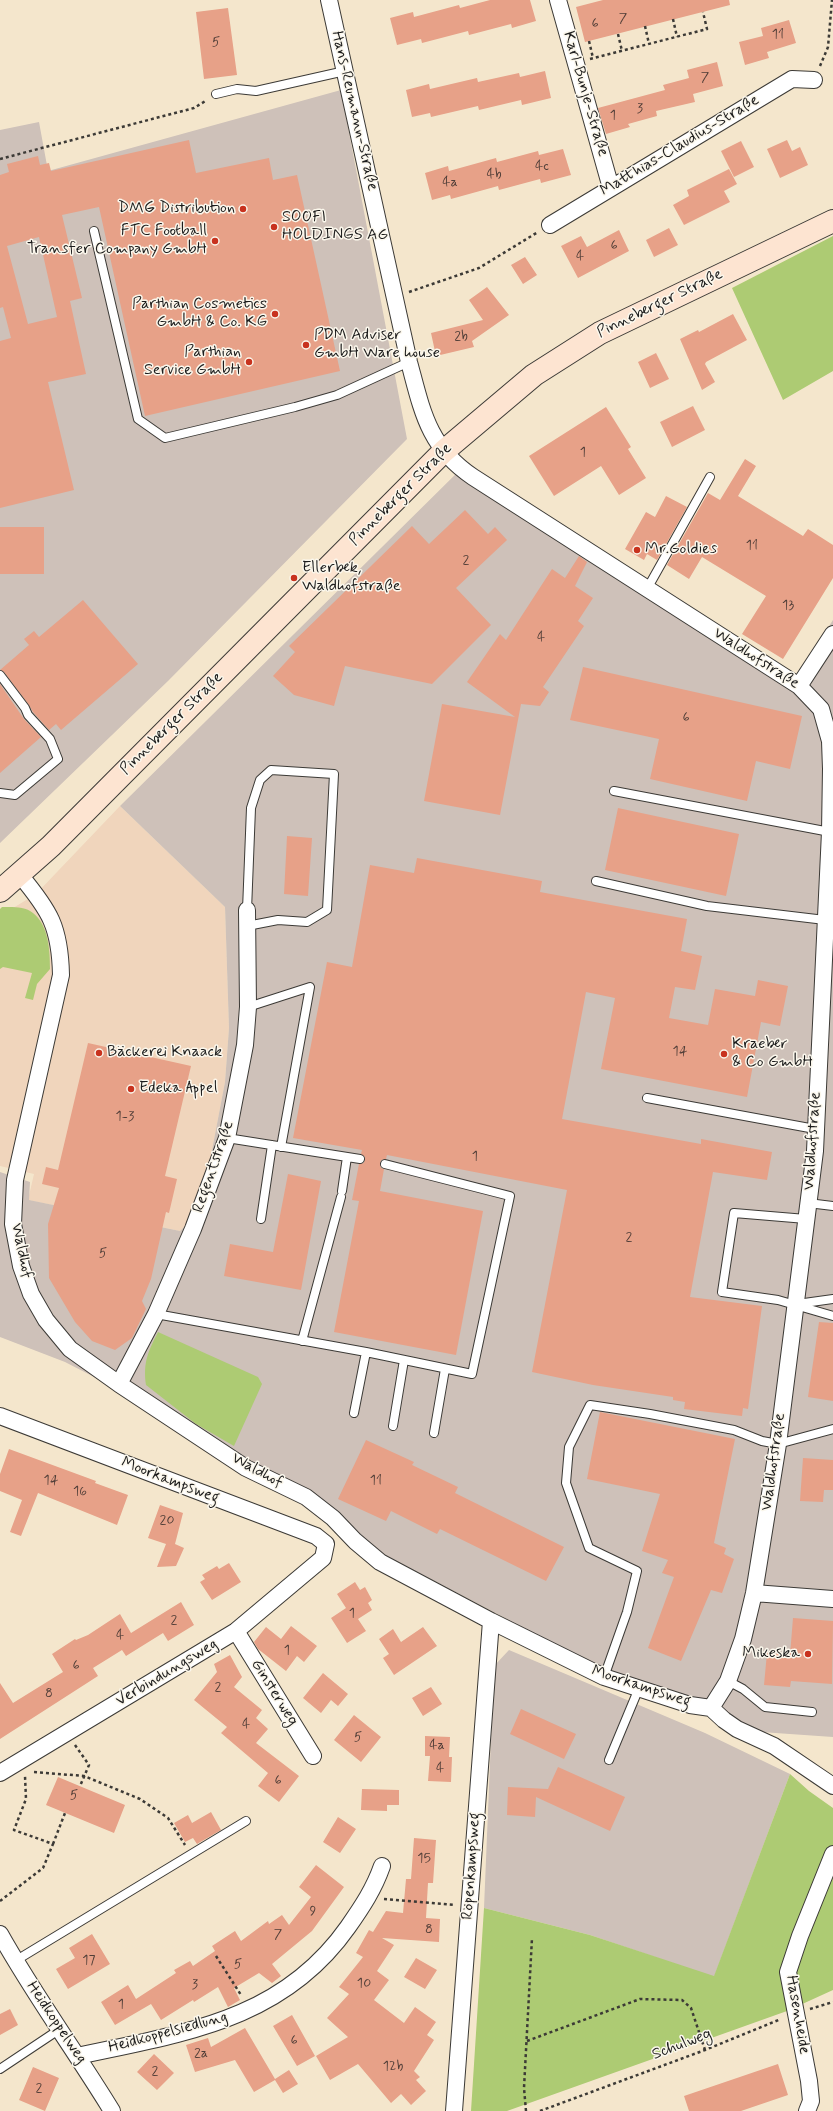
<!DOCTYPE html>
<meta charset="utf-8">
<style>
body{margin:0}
canvas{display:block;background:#f4e6cc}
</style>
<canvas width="833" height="2111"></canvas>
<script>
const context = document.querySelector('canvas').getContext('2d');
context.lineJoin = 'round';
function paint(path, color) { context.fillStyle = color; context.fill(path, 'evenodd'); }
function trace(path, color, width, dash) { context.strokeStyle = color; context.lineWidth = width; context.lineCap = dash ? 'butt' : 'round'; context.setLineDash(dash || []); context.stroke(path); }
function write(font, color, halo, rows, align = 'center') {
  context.font = font + ' Mynerve,sans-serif'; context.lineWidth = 3; context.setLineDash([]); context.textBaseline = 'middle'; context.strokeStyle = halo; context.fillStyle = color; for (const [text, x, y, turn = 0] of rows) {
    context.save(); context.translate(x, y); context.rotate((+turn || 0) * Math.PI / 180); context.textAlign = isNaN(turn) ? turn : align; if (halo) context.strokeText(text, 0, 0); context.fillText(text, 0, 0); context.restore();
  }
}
const built = new Path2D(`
 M120,806L225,907L229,1028L225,1082L209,1166L187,1224L180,1231L28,1200L34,1174L0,1166V916L36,894Z`);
const industrial = new Path2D(`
 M341,90L407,439L168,681L0,843V130L39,122L48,171Z
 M467,463L794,680L833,620V1737L761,1732L589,1662L379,1552L306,1493L213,1438L65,1362L0,1337V1172L30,1182L29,1200L180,1231L187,1224L209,1166L225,1082L229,1028L225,907L120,806Z
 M509,1650L705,1733L790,1774L714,1977L590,1935L484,1908L494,1666Z`);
const green = new Path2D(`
 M833,236V371L783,400L732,288Z
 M2,907C12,907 25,906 33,913C49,925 50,952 50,969L37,984L33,1000L25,998L32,973L3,967L0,969V909Z
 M158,1332L258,1377L262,1384L234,1446L196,1424L146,1385C143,1362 148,1352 158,1332Z
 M790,1774L809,1791L833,1808V1990L787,2011L507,2111H471L484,1908L590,1935L714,1976Z`);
const building = new Path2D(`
 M490,0H530L536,21L512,28L511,24L469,35L468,31L422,43L421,39L397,45L390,18L413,12L414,17L459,5L460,8Z
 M603,0H729L730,5L585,42L576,7Z
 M228,8L237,75L204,79L196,12Z
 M789,20L796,43L767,52L769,58L745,65L739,42L763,36L761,28Z
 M717,62L723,86L693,94L695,102L656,111L657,116L628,124L630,127L606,134L598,108L665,90L663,85L689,78L687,70Z
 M545,71L551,98L522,105L521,100L479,110L478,106L431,117L430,113L412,117L406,90L429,84L430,89L477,78L478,82L519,73L520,77Z
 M189,140L196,173L269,158L273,180L297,175L340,371L145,416L99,207L62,215L82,298L70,301L86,374L48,382L74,490L0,508V341L11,338L3,307L0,308V175L9,172L7,164L38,156L40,165L49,163L51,171ZM39,237L57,317L28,324L7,246Z
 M787,140L792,151L800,147L808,165L780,178L767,149Z
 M741,141L754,167L734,177L721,151Z
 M563,149L571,175L541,183L540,179L499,190L498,186L451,199L450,195L432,200L425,173L448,166L449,171L496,158L497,162L538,151L539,155Z
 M729,169L737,184L724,191L730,202L684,225L673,205L689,196L687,190Z
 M669,228L678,245L654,257L646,240Z
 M619,230L629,251L578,278L561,246L581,236L587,247Z
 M525,257L537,275L523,284L511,265Z
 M487,287L509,315L472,341L474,347L436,356L431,333L483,320L469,300Z
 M733,314L747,340L706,362L705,364L715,382L702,390L680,339L698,330L699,332Z
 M656,353L669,379L650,388L638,362Z
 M693,406L705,430L672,447L660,422Z
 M606,407L631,447L628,449L646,478L619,495L601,466L554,496L529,456Z
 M745,459L756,466L738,496L803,536L808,529L833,545V578L783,659L742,634L766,596L702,557L689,579L667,565L708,493L720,500Z
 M666,496L687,507L657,560L647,554L644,560L625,549L646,512L655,517Z
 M465,510L488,534L495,527L507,540L456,588L491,625L432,684L345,666L334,706L294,695L273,676L295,652L289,646L412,526L429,544Z
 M0,527H44V574H0Z
 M579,556L587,562L575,586L593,598L578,621L584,626L543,687L549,692L540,706L521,704L500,815L424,801L442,704L515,717L467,682L500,634L506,640L552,569L565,578Z
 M83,600L138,664L61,730L56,724L49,730L33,712L29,705L4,672L0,670L29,645L24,639L34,631L39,637Z
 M583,667L802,716L790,769L756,761L747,801L650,779L659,739L570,720Z
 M0,684L24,719L41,737L0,773Z
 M618,808L739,834L726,896L605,870Z
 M287,836L312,838L308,896L284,894Z
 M417,858L542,881L540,892L687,919L681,951L702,956L695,990L675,987L669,1018L708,1025L715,989L755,996L758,980L788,986L780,1026L761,1022L747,1097L601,1069L615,998L586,992L562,1119L701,1144V1139L772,1152L767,1180L713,1172L690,1297L762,1306L748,1409L743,1408L742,1416L684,1409L685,1402L673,1400V1397L593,1385L532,1372L567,1190L387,1155L386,1159L381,1160L380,1163L381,1168L384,1169L380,1191L483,1211L456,1355L334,1332L359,1201L352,1200L359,1164L364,1163L365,1157L361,1154L362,1150L293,1138L327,962L352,967L370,865L414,873Z
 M88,1043L191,1066L165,1176L177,1179L169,1213L166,1212L151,1279L142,1301L146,1309L132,1338L115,1350L92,1341L75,1322L49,1278L48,1224L59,1188L42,1184L46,1167L58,1170Z
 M288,1174L321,1181L301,1290L224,1276L230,1244L273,1252Z
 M819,1322L833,1323V1401L808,1397Z
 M600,1412L735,1439L714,1543L726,1548L724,1554L734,1559L722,1593L711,1590L681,1661L648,1648L674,1577L662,1573L668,1560L642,1551L660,1494L587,1479Z
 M366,1440L414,1462L412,1465L458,1487L455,1493L564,1547L546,1581L440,1529L437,1534L391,1511L386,1521L338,1499Z
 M9,1449L96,1481L95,1483L128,1495L117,1525L38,1493L21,1536L10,1532L22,1500L0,1491V1474Z
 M803,1458L833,1460V1490H824L823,1502L800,1501Z
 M160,1505L183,1513L175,1544L184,1548L176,1566L157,1567L166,1544L148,1538Z
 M229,1563L241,1582L212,1600L200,1582L205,1579L202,1575L217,1566L219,1569Z
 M355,1582L360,1590L365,1587L372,1600L368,1603L372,1610L358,1619L366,1631L347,1643L331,1618L346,1608L337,1594Z
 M181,1602L194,1625L168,1641L163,1633L126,1656L122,1650L93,1668L98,1676L0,1739V1683L13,1703L63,1672L52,1654L75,1639L76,1640L88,1635L120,1614L131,1633Z
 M793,1618L833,1621L832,1684L791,1681L790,1687L764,1685L767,1653L790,1655Z
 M291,1626L317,1646L304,1662L297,1656L286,1671L258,1649L254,1642L266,1627L281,1639Z
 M423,1627L437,1646L394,1675L383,1658L389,1654L379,1639L393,1629L401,1642Z
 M230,1655L242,1677L234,1687L262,1710L256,1718L268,1729L256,1743L299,1776L279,1802L258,1786L268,1773L221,1733L227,1727L194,1700L217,1672L214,1664Z
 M323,1673L348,1694L338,1706L331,1700L321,1713L303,1698Z
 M431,1687L442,1704L423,1716L412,1698Z
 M521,1709L576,1734L564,1759L510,1734Z
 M354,1715L381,1737L361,1762L334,1740Z
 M425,1736L450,1737L449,1757H452L451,1782L428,1781L430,1756H425Z
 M558,1767L625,1797L610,1831L536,1797L535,1817L507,1815L508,1787L548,1789Z
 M58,1777L125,1805L114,1833L46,1805Z
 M362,1789L399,1790V1805H387V1811L361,1810Z
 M211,1812L221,1830L197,1844L193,1838L185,1842L174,1823L188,1815L192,1823Z
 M338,1817L356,1829L340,1853L323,1842Z
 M414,1838L436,1840L433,1883H428L426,1918L440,1919L439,1942L382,1938L394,1945L377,1971L389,1980L374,2000L404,2023L415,2007L436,2022L427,2035L434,2040L414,2071L420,2077L416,2080L426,2091L411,2105L401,2094L391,2103L358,2064L330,2080L316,2056L348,2037L327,2018L349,1994L339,1987L363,1957L356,1953L369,1930L373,1932L386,1911L403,1913L406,1879H411Z
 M316,1865L344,1887L312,1931L272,1964L281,1976L272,1983L259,1973L234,1988L240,2000L228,2007L218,1987L194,2002L193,2000L161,2020L151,2004L115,2025L101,2002L128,1985L136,1999L176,1973L174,1970L190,1961L193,1966L215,1951L212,1946L235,1931L241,1941L268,1921L269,1924L282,1915L289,1925L311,1897L299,1887Z
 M92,1934L110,1964L68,1989L56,1969L75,1958L69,1948Z
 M416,1958L437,1970L425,1989L404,1977Z
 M10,2009L18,2025L0,2035V2014Z
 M292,2015L315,2056L297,2066L273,2026Z
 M245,2028L275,2079L289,2070L298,2084L283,2093L275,2080L254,2092L235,2060L195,2072L186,2045L208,2038L211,2047Z
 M154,2054L174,2073L157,2090L137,2072Z
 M778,2064L788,2095L741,2111H689L684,2096Z
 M33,2067L59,2078L45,2111L19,2100Z`);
const path = new Path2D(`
 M673,19L677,37
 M645,26L649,44
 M618,34L622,51
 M589,41L593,58
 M590,59L707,29L703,12
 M820,66L828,47L832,0
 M0,159L194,108L207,100
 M409,292L479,268L538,232
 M75,1745L89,1765L80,1786
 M34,1772L84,1776L140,1799L168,1818L185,1845
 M53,1844L65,1813
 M384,1899L455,1905
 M0,1901L43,1868L53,1844L14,1830L26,1799L25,1776
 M216,1956L241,1995
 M810,2009L833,2002
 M527,2041L640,1999L682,2000L691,2008L705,2050
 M526,2111L524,2088L532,1938
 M540,2111L705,2050L781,2019`);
const service = new Path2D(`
 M216,94L237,89L256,91L345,71
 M94,231L138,419L165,438L295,407L337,395L409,362
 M647,589L710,477
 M0,675L25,708L28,715L50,739L58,759L15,795L0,793
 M614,791L830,832
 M596,881L707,906L825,920
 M247,926L278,920L307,922L327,910L334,774L271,770L260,780L251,808L247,910
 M248,1007L310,987L281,1147
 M647,1098L815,1129
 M227,1138L360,1159
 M342,1191L347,1157
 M808,1203L833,1206
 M261,1219L272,1145
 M806,1219L734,1213L722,1292L778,1300L833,1316
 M797,1304L833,1299
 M156,1314L366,1352L472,1374L510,1196L385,1164
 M302,1341L341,1197
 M354,1413L366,1352
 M393,1426L404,1360
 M434,1433L445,1369
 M604,1677L627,1612L637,1571L589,1548L566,1483L569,1447L590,1405L650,1414L734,1430L762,1441L778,1444L833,1429
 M728,1681L743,1689L765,1707L812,1712
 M609,1760L639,1688
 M15,1961L246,1821
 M0,2069L60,2029`);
const minor = new Path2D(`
 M329,0L409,362C422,410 428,447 473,477L799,686L821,709L830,741L831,769L830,832L815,1151L778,1444L754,1593L743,1639L728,1681L711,1708
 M558,0L611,188
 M550,225L792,79L814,80
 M799,686L833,634
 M20,875C50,911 60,927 61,975L15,1180L13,1224L21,1266L31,1294L46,1320L70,1349L119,1384L246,1468L306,1497L333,1518L355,1541L380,1562L491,1621L604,1677L690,1705L711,1708L724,1720L737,1729L774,1746L833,1786
 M119,1384L156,1314L193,1229L227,1138L245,1045L248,1007L247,910
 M0,1416L316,1536L326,1544L323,1558L236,1631L0,1773
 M754,1593L833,1599
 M236,1631L313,1756
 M0,1934C34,1995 76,2052 112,2111
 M78,2056C183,2033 282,2021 348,1927C362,1907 374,1889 382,1866
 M454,2111L491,1621
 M807,2111L811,2101L809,2081L788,1972L800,1936L833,1854`);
const secondary = new Path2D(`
 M0,891L51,846L444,451L534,375L600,333L833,221`);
const markers = [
 [243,209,4,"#c8321e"],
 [274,227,4,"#c8321e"],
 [215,241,4,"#c8321e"],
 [275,314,4,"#c8321e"],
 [306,345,4,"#c8321e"],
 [249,362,4,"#c8321e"],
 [637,550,4,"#c8321e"],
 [294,578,4,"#c8321e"],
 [99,1053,4,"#c8321e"],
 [724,1054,4,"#c8321e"],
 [131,1089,4,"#c8321e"],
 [808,1654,4,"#c8321e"]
];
const numberNames = [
 ["7",623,19],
 ["6",595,24],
 ["11",778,35],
 ["5",216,43],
 ["7",705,78],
 ["3",640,109],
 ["1",613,116],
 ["4c",542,167],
 ["4b",494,175],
 ["4a",450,183],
 ["6",614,246],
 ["4",580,257],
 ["2b",461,337],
 ["1",583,453],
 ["11",752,546],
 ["2",466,561],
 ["13",788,606],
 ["4",541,638],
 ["6",686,718],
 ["14",680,1052],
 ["1-3",125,1117],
 ["1",475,1157],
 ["2",629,1238],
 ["5",103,1254],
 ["14",51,1481],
 ["11",376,1481],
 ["16",80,1492],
 ["20",167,1521],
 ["1",352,1614],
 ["2",174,1621],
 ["4",120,1636],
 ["1",287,1651],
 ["6",76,1666],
 ["2",218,1688],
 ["8",49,1694],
 ["4",246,1725],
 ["5",358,1738],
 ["4a",437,1746],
 ["4",440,1769],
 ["6",278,1781],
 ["5",74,1796],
 ["15",424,1859],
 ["9",313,1912],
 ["8",429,1930],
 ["7",278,1935],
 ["17",89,1961],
 ["5",238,1965],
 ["10",364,1984],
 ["3",195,1985],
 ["1",121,2005],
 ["6",294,2041],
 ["2a",201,2054],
 ["12b",393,2067],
 ["2",155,2072],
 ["2",39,2089]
];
const streetNames = [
 ["Karl-Bunje-Straße",585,94,74],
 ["Hans-Reumann-Straße",354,111,77],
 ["Matthias-Claudius-Straße",680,146,-31],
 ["Pinneberger Straße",660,304,-26],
 ["Pinneberger Straße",401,495,-45],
 ["Waldhofstraße",756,659,33],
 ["Pinneberger Straße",172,724,-45],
 ["Waldhofstraße",813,1141,-86],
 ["Regentstraße",214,1167,-71],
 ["Waldhof",21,1251,78],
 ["Waldhofstraße",774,1462,-82],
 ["Waldhof",257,1471,29],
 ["Moorkampsweg",170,1481,21],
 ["Verbindungsweg",167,1673,-31],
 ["Moorkampsweg",641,1687,18],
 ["Ginsterweg",274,1693,58],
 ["Röpenkampsweg",472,1866,-86],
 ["Hasenheide",797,2015,80],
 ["Heidkoppelweg",56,2023,56],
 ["Heidkoppelsiedlung",168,2033,-15],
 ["Schulweg",682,2045,-21]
];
const poiNames = [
 ["DMG Distribution",235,209,"right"],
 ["SOOFI",282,218],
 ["HOLDINGS AG",282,236],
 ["FTC Football",207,232,"right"],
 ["Transfer Company GmbH",207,250,"right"],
 ["Parthian Cosmetics",267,305,"right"],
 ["GmbH & Co. KG",267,323,"right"],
 ["PDM Adviser",314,336],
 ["GmbH Ware house",314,354],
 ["Parthian",241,353,"right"],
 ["Service GmbH",241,371,"right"],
 ["Mr.Goldies",645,550],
 ["Ellerbek,",302,569],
 ["Waldhofstraße",302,587],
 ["Kraeber",732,1045],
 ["& Co GmbH",732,1063],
 ["Bäckerei Knaack",107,1053],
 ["Edeka Appel",139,1089],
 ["Mikeska",800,1654,"right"]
];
paint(built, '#f0d5bc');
paint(industrial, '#cec1b9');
paint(green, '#adcb73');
paint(building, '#e7a188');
trace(service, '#3c3a36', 10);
trace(minor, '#3c3a36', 18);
trace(secondary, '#3c3a36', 24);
trace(path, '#3c3a36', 2.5, [3, 3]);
trace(service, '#fff', 8);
trace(minor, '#fff', 16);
trace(secondary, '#fde4d1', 22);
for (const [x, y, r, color] of markers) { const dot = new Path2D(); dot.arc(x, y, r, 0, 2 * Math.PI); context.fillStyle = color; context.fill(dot); trace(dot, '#fbf7ec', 1.5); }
write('14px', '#4f3d37', null, numberNames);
write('16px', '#1c1c1c', '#fbf7ec', streetNames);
write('16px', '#1c1c1c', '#fbf7ec', poiNames, 'left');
</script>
